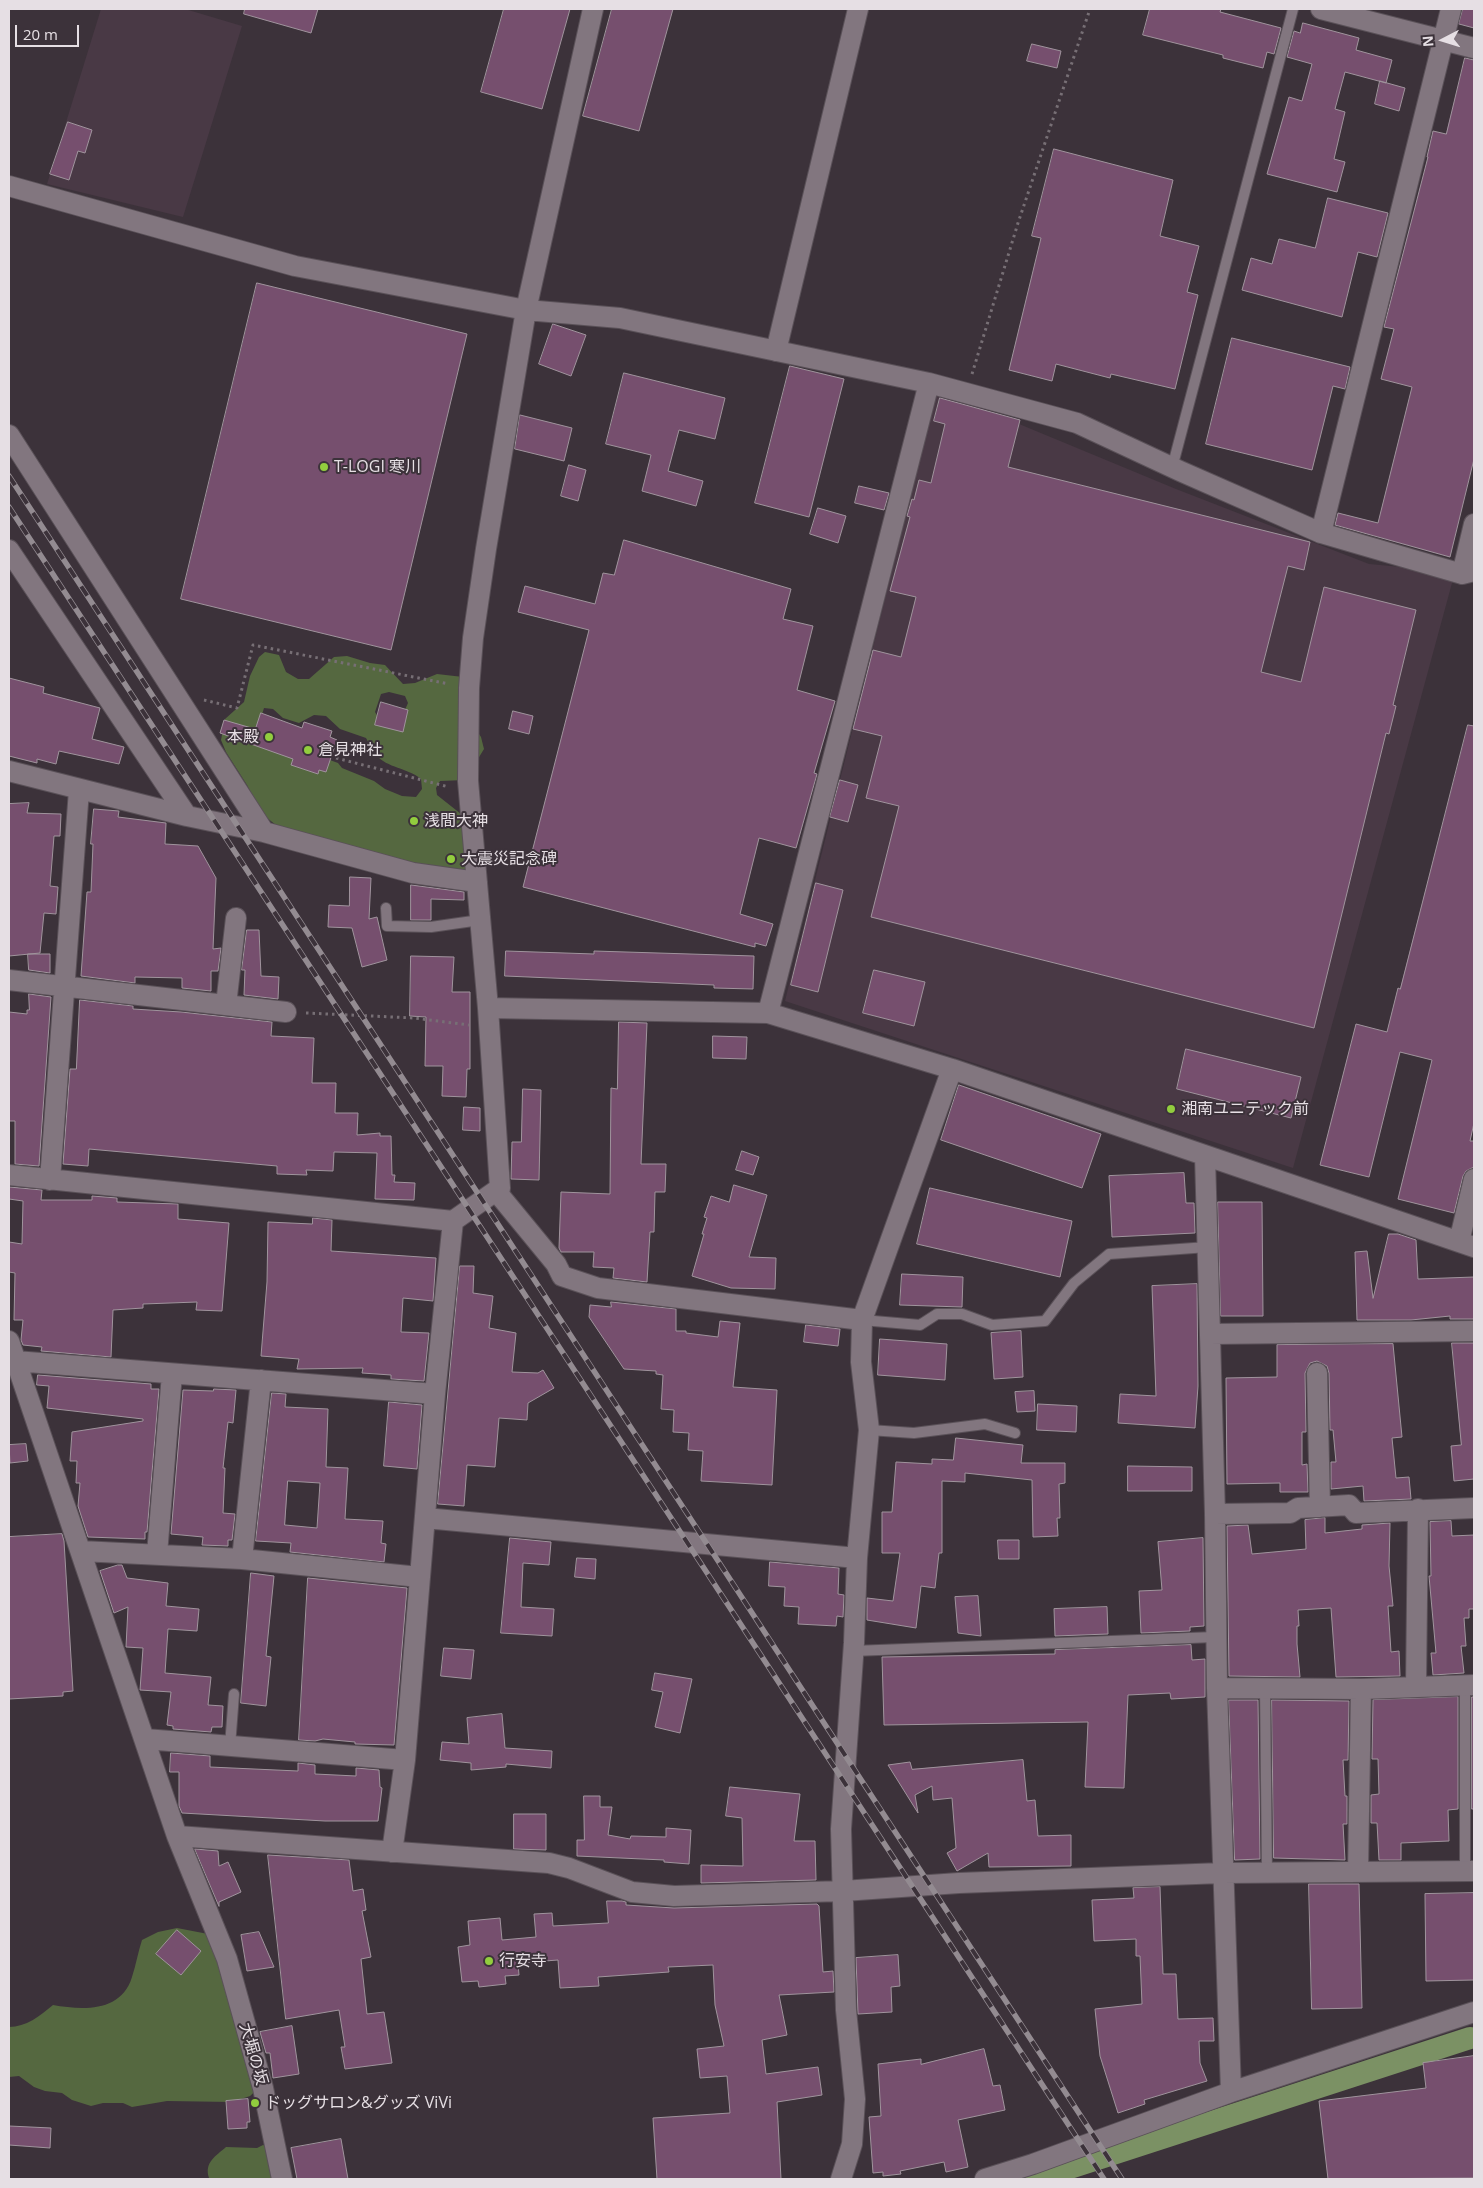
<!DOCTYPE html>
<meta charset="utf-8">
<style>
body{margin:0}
#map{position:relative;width:1483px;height:2188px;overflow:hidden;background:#3c323a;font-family:"Open Sans",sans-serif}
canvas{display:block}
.frame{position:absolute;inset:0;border:10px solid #e6dfe4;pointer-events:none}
.north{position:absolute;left:1418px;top:15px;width:50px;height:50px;-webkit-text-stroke:4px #3c323a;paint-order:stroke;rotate:265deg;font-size:14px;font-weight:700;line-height:20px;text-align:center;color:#e6dfe4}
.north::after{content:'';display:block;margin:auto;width:18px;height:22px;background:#e6dfe4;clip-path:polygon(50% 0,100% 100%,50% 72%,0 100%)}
.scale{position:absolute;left:15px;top:25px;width:64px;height:22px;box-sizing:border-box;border:2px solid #e6dfe4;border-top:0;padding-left:6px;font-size:15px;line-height:18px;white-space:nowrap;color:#e6dfe4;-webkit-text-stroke:4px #3c323a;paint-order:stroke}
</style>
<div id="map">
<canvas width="1483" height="2188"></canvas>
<div class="frame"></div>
<div class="north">N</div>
<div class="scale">20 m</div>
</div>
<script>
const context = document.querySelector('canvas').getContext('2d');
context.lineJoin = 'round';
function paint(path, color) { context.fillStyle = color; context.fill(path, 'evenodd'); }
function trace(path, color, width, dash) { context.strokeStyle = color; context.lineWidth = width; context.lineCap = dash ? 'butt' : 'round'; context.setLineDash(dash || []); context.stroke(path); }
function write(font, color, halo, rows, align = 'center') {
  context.font = font + ' "Open Sans","Noto Sans JP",sans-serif'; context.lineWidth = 4; context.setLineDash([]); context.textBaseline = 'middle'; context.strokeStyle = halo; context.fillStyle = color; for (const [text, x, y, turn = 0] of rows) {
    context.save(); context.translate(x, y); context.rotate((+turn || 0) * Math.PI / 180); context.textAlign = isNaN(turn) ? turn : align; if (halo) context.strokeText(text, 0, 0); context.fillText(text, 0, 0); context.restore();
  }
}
const built = new Path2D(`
 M101,9H185L242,26L183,217L47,184Z
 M937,390L1176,489L1369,564L1455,572L1293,1168L785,1001Z`);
const green = new Path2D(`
 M265,652L279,655L286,672L298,679H309L334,657L347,656L370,663L385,665L403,684L415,683L437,674L463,677L475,728L481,737L484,749L465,780L440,781L436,788L437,795L461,814L467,869L459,876L282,830L261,813L247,785L226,752L221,740L225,719L244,702L250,676L259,657ZM389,692L405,696L408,703L404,712L378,717L375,712L381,694ZM264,708L273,709L283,718L299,723L314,715L326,716L340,729L366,738C369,743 372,751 376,755C387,768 408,768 421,779L422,789L416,797L402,796L385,789L374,781L342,768L338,763L319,756L258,728Z
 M177,1928L208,1934L261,2086L250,2096L232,2102L167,2101L132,2107L123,2103H103L91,2106L72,2100L62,2093L45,2091L34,2087L19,2076L9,2077V2027C26,2027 40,2016 53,2005C82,2010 121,2013 132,1977C136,1965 138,1952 142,1940L158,1932Z
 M263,2145L269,2147L277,2179H207L209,2178C204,2162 216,2156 226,2147L257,2148Z`);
const canal = new Path2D(`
 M1036,2179L1470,2038`);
const building = new Path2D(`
 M245,9H318L311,33L244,14Z
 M504,9H570L542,109L481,92Z
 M612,9H673L639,131L583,116Z
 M1150,9H1221L1220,12L1281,28L1274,54L1267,52L1263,68L1223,58V55L1143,35Z
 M1463,9H1474V28L1459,24Z
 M1303,23L1359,38L1356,50L1392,60L1386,83L1345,72L1335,109L1345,112L1334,159L1345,162L1337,192L1267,174L1289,97L1302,101L1312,64L1287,57L1294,31L1300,33Z
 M1032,44L1061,51L1057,68L1027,61Z
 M1465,58L1474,60V459L1450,557L1335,525L1338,513L1378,523L1412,387L1381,379L1394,329L1384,327L1428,157H1427L1433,131L1446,134Z
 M1380,81L1405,88L1399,111L1375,104Z
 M68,122L92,130L85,153L78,151L69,180L50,174Z
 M1054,149L1173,180L1160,236L1199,246L1187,292L1198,295L1175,389L1111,374L1110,378L1056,364L1052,381L1009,370L1041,238L1032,236Z
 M1328,198L1388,213L1377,257L1358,252L1342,317L1242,290L1251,258L1272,264L1279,239L1315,248Z
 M257,283L467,334L391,650L181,599Z
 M553,324L586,335L571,376L539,364Z
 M1232,338L1350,367L1345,389L1333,386L1312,470L1206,444Z
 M790,366L844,379L809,517L755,503Z
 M624,373L725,398L715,439L679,430L668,471L703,481L696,506L642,491L651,455L606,444Z
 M940,398L1020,420L1008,467L1310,542L1304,570L1288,566L1261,672L1301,682L1324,587L1416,610L1393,705L1396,706L1389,734L1386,733L1314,1028L871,917L899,806L866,798L882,736L853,729L873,650L901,657L916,597L890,591L910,517L907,516L912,499L914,500L919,480L931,483L945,424L934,421Z
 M520,415L572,428L564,461L515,449Z
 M569,465L586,470L578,501L561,496Z
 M859,486L889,493L884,510L855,503Z
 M818,508L846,516L838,543L810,534Z
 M624,540L791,589L783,619L813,626L797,690L835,701L814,773L817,774L796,848L759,838L740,914L773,924L766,946L755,943V947L523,887L589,630L518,612L525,586L595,604L603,573L614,575Z
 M9,678L44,687L43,693L100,708L92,739L124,747L119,764L59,751L56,764L37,759V763L9,756Z
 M381,702L408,710L403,732L375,725Z
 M513,711L533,716L529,734L509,729Z
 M261,713L302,728L304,722L332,731L330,737L337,740L326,772L319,770L318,774L291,765L293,759L220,733L224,720L255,729Z
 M1468,725L1474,726V1123L1470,1141H1474V1167L1466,1171L1463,1176L1454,1213L1398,1199L1432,1060L1400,1052L1369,1177L1320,1165L1356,1024L1387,1032L1398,988L1400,989Z
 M840,780L858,785L848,822L830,817Z
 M29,803L27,813L61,814L60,836H54L50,886L58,887L56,914L44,913L40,953L9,956V804Z
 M94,809L119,811L118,817L166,823L165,844L198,846L216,878L213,949L221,948L218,971H211V991L182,988V978L135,977V983L81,976L87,892H91L93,844H91Z
 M350,877L371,878L369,919L377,917L387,960L362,967L352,928L328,927L329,905L349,906Z
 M816,883L843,890L818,992L791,985Z
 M411,885L464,892V900L431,899V920H411Z
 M247,930H259L261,976L279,977L278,999L244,995L245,970H242Z
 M506,951L594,954V951L754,956L753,989L714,988V985L505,976Z
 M28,954H50V973L29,970Z
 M411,956L454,957L452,992H470V1069H467L466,1097L442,1096L443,1066H425L426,1017L410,1016Z
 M874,970L925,982L914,1026L863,1013Z
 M29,994L51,997L39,1166L15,1164V1121H9V1012L27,1014V1010H29Z
 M80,1000L133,1006V1009L181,1012L272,1022L271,1036L314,1038L312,1083H336L335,1113H358L357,1135L380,1133V1136H391L392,1175H395L394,1182L415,1183L414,1200L375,1199L377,1153L334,1152L333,1171L306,1170L307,1175L277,1174V1166L89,1149L88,1166L63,1164L70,1069H76Z
 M619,1022L647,1023L641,1164H666L665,1192H655L654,1232H650L647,1282L613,1278L614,1268L593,1267L594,1252H561L559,1248L561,1192L610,1194L611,1088L617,1089Z
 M713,1036L747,1037L746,1059L713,1058Z
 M1186,1049L1301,1077L1291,1118L1177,1089Z
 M959,1085L1101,1134L1082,1188L941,1140Z
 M523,1089L541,1090L539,1180L511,1179L512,1142H521Z
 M464,1107L480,1108V1131L463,1130Z
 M742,1151L759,1157L753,1175L736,1170Z
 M1184,1173L1186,1203H1194L1195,1233L1112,1237L1109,1176Z
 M734,1185L767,1195L749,1257L776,1258L775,1289L731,1288L692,1276L704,1234H702L707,1218L704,1217L711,1196L729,1202Z
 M9,1187L42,1190L41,1200H92V1196L117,1198V1202L178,1204V1219L229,1223L222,1311L196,1310L197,1302L143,1304V1308L113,1310L111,1357L41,1351L42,1347L23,1345L21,1340L23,1320H14L15,1273L9,1272V1242L22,1244L23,1201L9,1199Z
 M930,1188L1072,1221L1060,1277L917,1244Z
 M1218,1202H1262L1263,1316H1221Z
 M313,1218L332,1220L331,1251L436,1258L433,1301L403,1298L401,1332L429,1333L424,1381L391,1379V1375L362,1373L363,1368L297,1369L299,1359L261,1356L267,1282L268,1222L312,1224Z
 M1389,1234H1398L1416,1240L1418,1279L1474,1277V1319H1450V1316L1411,1320H1357L1355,1252L1367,1251L1373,1298Z
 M460,1266H474L473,1293L493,1296L489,1328L516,1333L512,1372L538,1373L543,1370L554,1388L528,1403L527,1420L499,1418L495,1467L467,1465L464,1506L438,1504Z
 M902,1274L963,1277L962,1307L900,1305Z
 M1197,1284L1198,1386L1195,1428L1118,1423L1120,1394L1156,1396L1152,1286Z
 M611,1302L676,1309V1331H686V1333L718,1337L720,1321L740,1323L733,1387L777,1390L772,1485L701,1481L703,1451L688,1450L689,1433L673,1432L674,1410L661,1409L663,1375L656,1374V1371L624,1369L589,1317L590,1305L611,1307Z
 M806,1325L840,1329L838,1346L804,1342Z
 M1021,1331L1023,1377L994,1379L991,1333Z
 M880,1339L947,1344L945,1380L878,1375Z
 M1452,1343H1474V1479L1454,1481L1451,1446L1461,1445Z
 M1393,1344L1402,1437L1392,1438L1396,1478L1409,1477L1411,1499L1364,1501L1363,1486L1331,1489V1462H1336L1333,1430H1330L1329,1373L1327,1366L1317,1361L1310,1363L1305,1373L1306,1432H1302V1465L1307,1464L1308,1492H1280V1483L1227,1484L1226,1378L1277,1377V1345Z
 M38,1375L151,1384V1389H159L147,1532H145V1539L88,1537L78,1506L80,1483H76L77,1461H70L72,1432L143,1421V1419L47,1408L49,1386L37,1385Z
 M214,1389L236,1390L233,1423L228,1422L223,1468H225L223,1513L235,1514L232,1540H228V1546L202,1545L203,1537L171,1534L183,1390L213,1391Z
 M1034,1391L1035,1411L1017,1412L1015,1392Z
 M272,1393L286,1394L285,1407L328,1409L326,1467L348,1468L345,1519L383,1521L381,1543L386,1544L384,1562L290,1552L291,1543L256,1541ZM288,1481L320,1483L317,1528L285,1525Z
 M389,1402L422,1405L417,1469L384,1466Z
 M1038,1404L1077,1406L1076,1432L1037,1430Z
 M956,1438L1023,1445L1021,1463H1065V1483L1059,1484L1060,1518H1057L1058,1536L1033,1537L1032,1480L965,1473V1482L942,1481V1553H939L935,1588L921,1586L916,1628L867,1620V1598L893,1601L900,1553H882V1512H892L896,1462L932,1464V1459L953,1460Z
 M26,1444L28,1461L10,1463L9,1445Z
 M1128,1466L1192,1467V1491H1128Z
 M1325,1518V1533L1362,1529V1525L1390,1523L1389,1566L1393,1606H1388L1391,1652L1399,1651L1400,1676L1336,1677L1331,1608L1298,1610L1299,1626H1297V1644L1300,1677L1229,1676L1227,1526L1248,1525L1252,1554L1306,1549L1305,1520Z
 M1451,1521L1452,1536L1474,1535V1609H1469V1618H1464L1466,1646H1461L1464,1673L1433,1675L1431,1653H1436L1429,1576H1431L1430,1522Z
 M62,1534L64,1541L73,1691L63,1692V1696L9,1699V1537Z
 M510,1538L551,1542L549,1565L523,1563L521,1607L554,1609L552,1636L501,1633Z
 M1203,1538L1204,1626L1190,1627V1631L1141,1633L1139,1591L1162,1590L1158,1542Z
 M998,1540H1019V1559H999Z
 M577,1558L596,1559L595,1579L575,1577Z
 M770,1562L839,1568L838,1594L844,1595L843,1617L837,1616L836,1626L798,1624L799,1607L784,1606L785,1587L769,1586Z
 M118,1565H122L127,1578L168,1583L166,1606L199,1609L197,1631L168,1629L165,1673L211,1677L208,1705L223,1706L222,1727H212L211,1732L173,1729V1726L167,1725L171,1692L140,1690L143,1648L126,1647L128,1607L114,1613L100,1571Z
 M251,1573L274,1576L266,1656L271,1657L266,1706L241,1703Z
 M308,1578L407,1588L394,1745L355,1744V1742L323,1739L315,1741L299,1740Z
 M978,1596L981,1636L958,1633L955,1597Z
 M1107,1607L1108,1634L1055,1636L1054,1609Z
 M1191,1645L1192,1660L1205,1659V1697L1171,1699L1170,1693L1128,1695L1124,1788L1085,1787L1088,1722L884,1725L882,1657L1055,1654V1650Z
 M444,1648L474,1650L471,1679L441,1676Z
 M655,1673L692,1679L680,1733L655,1727L663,1692L652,1690Z
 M1458,1697V1809L1448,1810L1449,1841L1401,1843V1860H1379L1377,1823H1371V1795L1379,1794L1378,1759H1372L1373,1700Z
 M1472,1697H1474V1809H1472Z
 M1229,1700H1258L1260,1859L1235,1860Z
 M1272,1700L1349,1701L1348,1760H1343L1345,1796H1347V1824H1343L1345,1860L1274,1858Z
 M502,1714L505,1748L552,1751L551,1768L506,1764V1767L471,1770V1763L440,1760L442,1742L469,1744L467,1718Z
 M171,1753L210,1756V1767L298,1771V1763L315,1765V1774L356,1776V1768L379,1770L380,1787L382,1788L378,1821H325L182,1813L179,1806V1772H170Z
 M1023,1760L1027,1801L1035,1800L1038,1836L1071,1835V1866L989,1867L988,1853L957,1871L947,1853L956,1848L952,1798L933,1800L932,1786L915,1795L918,1813L888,1765L910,1762L912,1769Z
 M730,1787L800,1794L794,1841H815L816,1880L701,1883V1865L743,1866L742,1818L726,1816Z
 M584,1796H600V1807H612L608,1835L630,1839L631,1836L666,1837V1828L691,1830L689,1864L664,1862V1860L577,1856V1840H584Z
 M514,1814H546V1850L514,1849Z
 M195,1849L218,1851L219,1866L228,1862L241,1892L219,1902V1906Z
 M268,1855L349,1860L353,1891L363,1889L366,1910L362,1911L371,1957L361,1959L367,2014L384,2012L392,2063L345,2069L341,2047H345L339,2010L286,2019Z
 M1309,1884H1359L1362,2008L1312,2009Z
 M1160,1887L1163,1974H1176L1178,2019L1213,2018L1214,2041H1199L1200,2063L1207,2081L1144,2100L1145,2104L1118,2113L1100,2056L1095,2009L1142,2004L1140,1956H1136V1939L1094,1941L1092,1900L1134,1898L1133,1888Z
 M1474,1893V1980L1426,1981L1425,1894Z
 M607,1901H622L626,1902V1905L674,1908L817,1904L819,1906L823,1972L833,1971L834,1992L779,1995L787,2035L762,2040L766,2074L818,2067L822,2095L777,2102L781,2179H657L653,2118L730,2113L727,2076L700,2078L697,2049L724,2046L715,2005L713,1965L668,1967L669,1972L598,1977L599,1986L560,1988L558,1960L518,1963L519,1975L505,1976L506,1984L479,1987L478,1981L462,1982L458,1947L470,1945L468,1921L500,1918L502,1940L536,1937L534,1914L552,1913L553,1926L608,1923Z
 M177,1930L201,1951L181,1975L156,1954Z
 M259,1932L274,1967L247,1971L241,1935Z
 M898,1955L900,1986L891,1987L892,2012L858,2014L856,1958Z
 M292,2026L299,2074L273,2078L270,2053H266L260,2032Z
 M984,2049L993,2086L1000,2085L1005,2110L958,2120L968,2167L946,2172L944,2162L900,2171L901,2174L883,2176V2172L873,2173L869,2117L881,2116L878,2064L921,2059V2064Z
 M1474,2056V2178L1328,2179L1319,2101L1426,2088L1423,2063Z
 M248,2099L250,2122H247V2128L228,2129L226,2101Z
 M9,2126L51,2128L50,2148L9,2145Z
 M341,2139L348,2179H297L291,2148Z`);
const path = new Path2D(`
 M972,374L1018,223L1090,9
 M204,700L237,708L253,645L449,684
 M336,758L449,787
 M306,1013L414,1018L469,1025`);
const lane = new Path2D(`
 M1172,468L1293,9
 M386,908L387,926L431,927L480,920
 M862,1320L920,1325L937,1314H962L992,1325L1045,1321L1074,1283L1109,1254L1208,1247
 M869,1430L914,1433L985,1424L1015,1433
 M853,1651L1215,1637
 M1265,1688L1267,1873
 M230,1746L234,1694
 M1465,1871V1685`);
const street = new Path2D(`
 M1321,9L1474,48
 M9,186L295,266L526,310L620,318L929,383L768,1013
 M776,351L858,9
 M929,383L1077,423L1180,471L1321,533L1462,574L1474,571
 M9,435L264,832
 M1321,533L1451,9
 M9,550L187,816
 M1462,574L1474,524
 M9,771L187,816L264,832L413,873L477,882
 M9,980L286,1012
 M226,1005L236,918
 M488,1008L768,1013L952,1069L1474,1247
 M1205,1156L1215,1514L1217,1688L1231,2092
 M9,1175L453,1221L500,1188L488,1008L468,781L469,688L473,638L486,549L526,310L593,9
 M50,1180L79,790
 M496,1191L556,1264L562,1276L598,1288L862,1320
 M1459,1242L1474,1179
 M1210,1334L1474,1331
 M9,1341L177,1836L227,1959L263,2088L282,2179
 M15,1361L435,1394
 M1317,1373L1320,1507
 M1215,1514L1290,1513L1298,1508L1349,1505L1356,1513L1474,1508
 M425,1518L857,1558
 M81,1551L242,1559L419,1577
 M157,1554L172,1374
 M242,1559L261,1380
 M1416,1687L1418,1509
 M1217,1688L1361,1689L1474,1685
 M145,1739L405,1760
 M177,1836L549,1863L569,1868L632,1892L674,1896L843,1891L959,1883L1222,1873L1474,1871
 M392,1852L405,1760L435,1394L453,1221
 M1358,1872L1361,1689
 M841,2179L852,2144L855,2099L846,2010L841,1829L854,1643L857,1558L869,1430L861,1362L862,1320L952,1069
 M985,2179L1033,2164L1231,2092L1474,2012`);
const rail = new Path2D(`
 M9,476L1122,2179
 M9,507L1104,2179`);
const markers = [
 [324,467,5,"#92cd3e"],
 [269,737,5,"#92cd3e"],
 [308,750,5,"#92cd3e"],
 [414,821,5,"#92cd3e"],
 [451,859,5,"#92cd3e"],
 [1171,1109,5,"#92cd3e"],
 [489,1961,5,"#92cd3e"],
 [255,2103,5,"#92cd3e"]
];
const poiNames = [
 ["T-LOGI 寒川",334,467],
 ["本殿",259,737,"right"],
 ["倉見神社",318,750],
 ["浅間大神",424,821],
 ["大震災記念碑",461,859],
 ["湘南ユニテック前",1181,1109],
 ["行安寺",499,1961],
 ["ドッグサロン&グッズ ViVi",265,2103]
];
const streetNames = [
 ["大堀の坂",253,2054,74]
];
paint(built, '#493945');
paint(green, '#556840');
trace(canal, '#7b9164', 22);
paint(building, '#764f6e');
trace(building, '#a0949d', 1);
trace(lane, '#5a5158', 12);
trace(street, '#5a5158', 22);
trace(path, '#776f75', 3, [2.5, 4]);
trace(lane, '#82767f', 10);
trace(street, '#82767f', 20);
trace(rail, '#938b91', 5.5);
trace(rail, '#3c323a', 4, [11]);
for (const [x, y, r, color] of markers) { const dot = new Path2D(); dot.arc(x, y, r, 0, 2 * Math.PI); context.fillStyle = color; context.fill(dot); trace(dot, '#3c323a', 2); }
write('16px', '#e6dfe4', '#3c323a', poiNames, 'left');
write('16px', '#e6dfe4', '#3c323a', streetNames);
</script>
